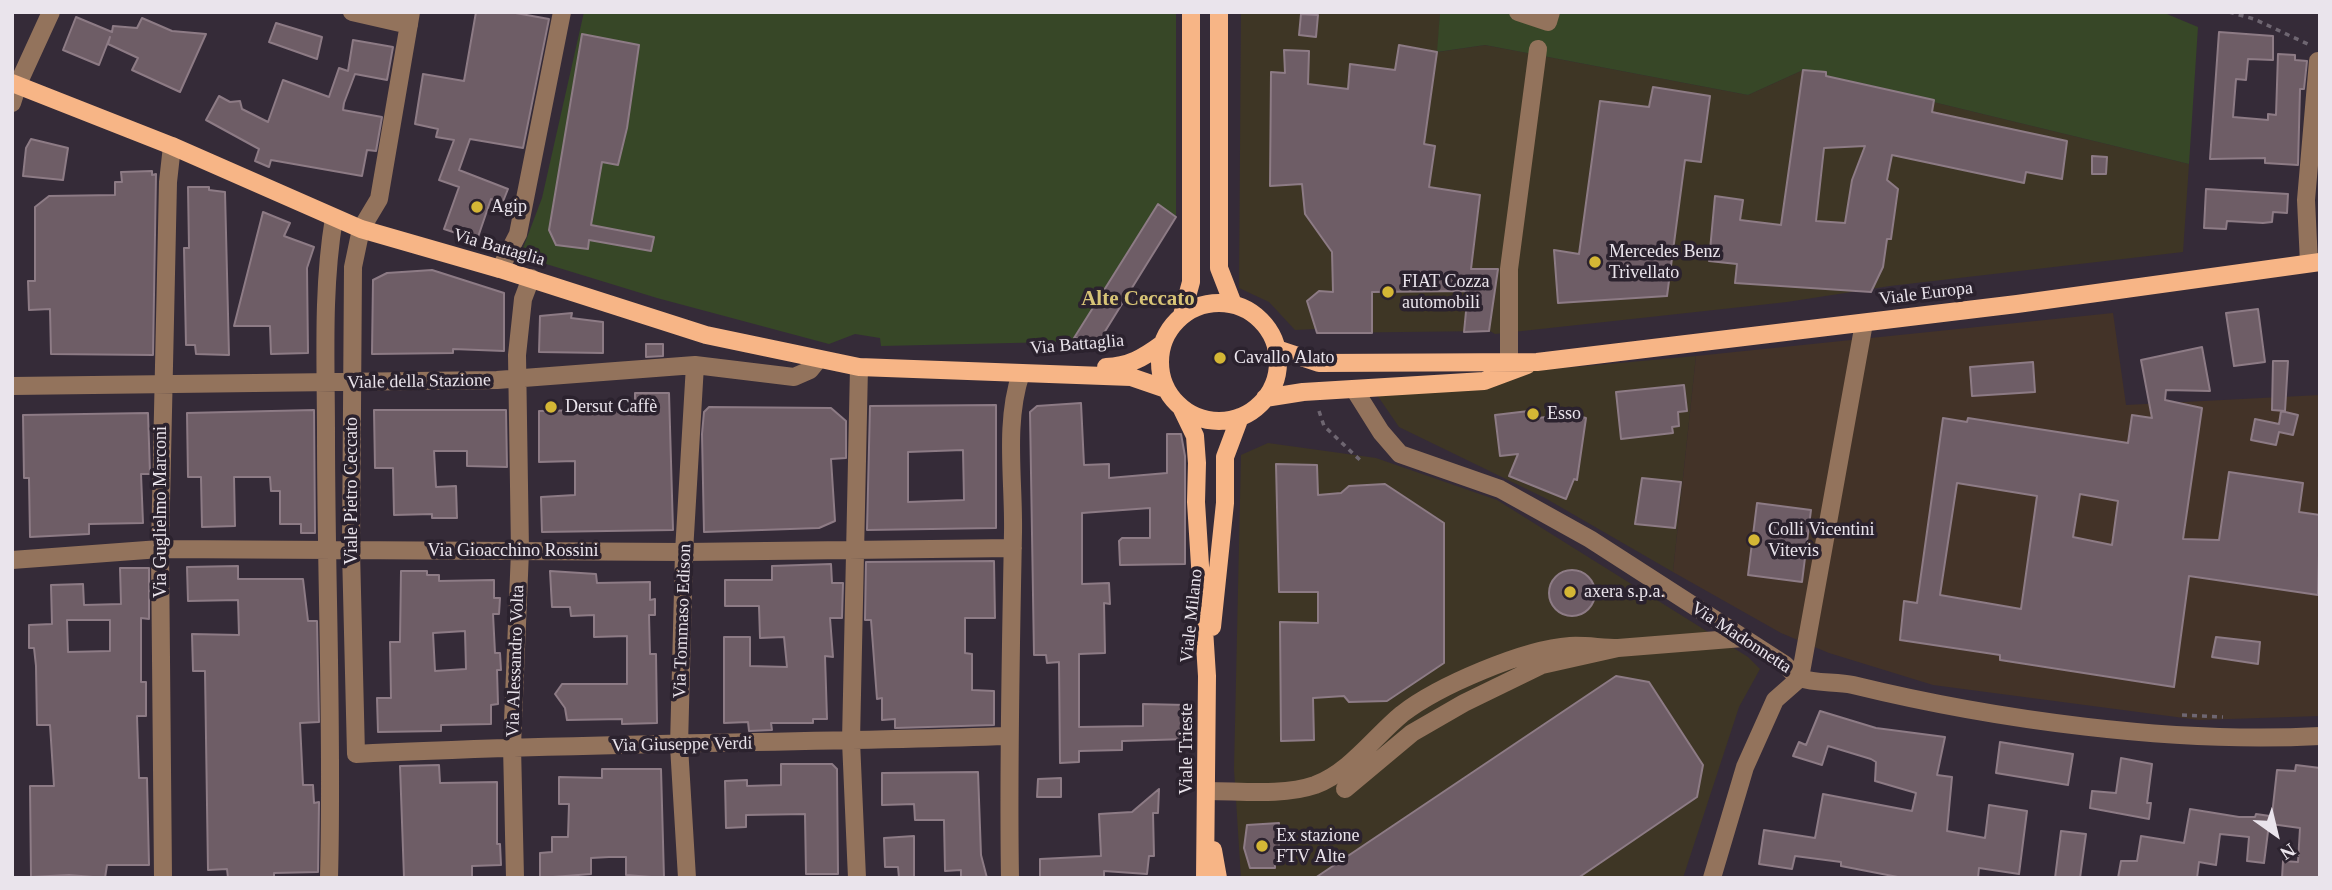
<!DOCTYPE html>
<meta charset="utf-8">
<style>
body{margin:0}
#map{position:relative;width:2332px;height:890px;overflow:hidden;background:#352b38;font-family:Georgia,serif}
canvas{display:block}
.frame{position:absolute;inset:0;border:14px solid #eae4ec;pointer-events:none}
.north{position:absolute;left:2241px;top:799px;width:70px;height:70px;-webkit-text-stroke:5px #2b222e;paint-order:stroke;rotate:146deg;font-size:19px;font-weight:700;line-height:28px;text-align:center;color:#eae4ec}
.north::after{content:'';display:block;margin:auto;width:24px;height:32px;background:#eae4ec;clip-path:polygon(50% 0,100% 100%,50% 72%,0 100%)}
</style>
<div id="map">
<canvas width="2332" height="890"></canvas>
<div class="frame"></div>
<div class="north">N</div>
</div>
<script>
const context = document.querySelector('canvas').getContext('2d');
context.lineJoin = 'round';
function paint(path, color) { context.fillStyle = color; context.fill(path, 'evenodd'); }
function trace(path, color, width, dash) { context.strokeStyle = color; context.lineWidth = width; context.lineCap = dash ? 'butt' : 'round'; context.setLineDash(dash || []); context.stroke(path); }
function write(font, color, halo, rows, align = 'center') {
  context.font = font + ' Georgia,serif'; context.lineWidth = 7; context.setLineDash([]); context.textBaseline = 'middle'; context.strokeStyle = halo; context.fillStyle = color; for (const [text, x, y, turn = 0] of rows) {
    context.save(); context.translate(x, y); context.rotate((+turn || 0) * Math.PI / 180); context.textAlign = isNaN(turn) ? turn : align; if (halo) context.strokeText(text, 0, 0); context.fillText(text, 0, 0); context.restore();
  }
}
const commercial = new Path2D(`
 M1241,12H1440L1438,52L1485,45L1748,95L1803,70L1826,72V76L2189,164L2183,252L1890,286L1787,302L1495,334L1490,331L1317,333L1316,329L1295,330L1269,302L1239,288Z
 M1696,356L1673,572L1545,498L1399,427L1375,392L1498,374Z
 M1268,443L1376,458L1497,500L1748,657L1760,669L1739,707L1683,878H1241L1234,769L1241,455Z`);
const industrial = new Path2D(`
 M2113,313L2126,405L2320,395V716L2199,720L1933,685L1829,653L1781,633L1673,572L1696,356Z`);
const green = new Path2D(`
 M584,12H1176V217L1099,341L881,346L880,338L855,334L829,344L657,298L520,256L542,198Z
 M1440,12H2162L2198,27L2189,164L1826,76V72L1803,70L1748,95L1485,45L1437,52Z`);
const building = new Path2D(`
 M476,12H510L549,19L523,148L470,139L459,170L508,189L502,204L491,199L477,240L444,229L459,187L439,180L454,140L436,137L438,129L415,124L423,74L464,81Z
 M1301,14L1318,15L1316,37L1299,35Z
 M76,17L112,32L113,26L137,28L142,18L172,31L206,34L180,92L132,70L138,58L108,44L110,37L99,65L63,50Z
 M276,23L322,37L317,59L269,42Z
 M2219,32L2273,36V60L2248,59L2246,80L2236,79L2233,117L2268,120V114L2276,115L2278,54L2295,55V60L2307,61L2304,89H2300L2298,165L2265,163V158L2210,159Z
 M582,34L639,45L627,128L618,165L602,162L591,225L654,237L651,251L589,240L588,249L556,245L549,230Z
 M353,40L393,47L387,80L355,74L344,103L343,110L382,117L376,151L367,150L362,176L271,160L269,167L255,161L259,149L206,120L219,96L230,102L240,101L242,109L268,122L283,80L329,97L339,68L348,71Z
 M1399,45L1437,52L1424,144L1435,146L1429,187L1480,195L1471,269H1498L1489,331L1464,332L1468,291L1372,292V333H1317L1307,301L1319,291L1333,292L1332,252L1305,214L1302,184L1270,186L1271,72L1285,73L1284,50L1309,51L1308,84L1348,89L1350,64L1395,70Z
 M1803,70L1826,72V76L1934,100L1932,112L2067,141L2062,179L2026,172L2024,183L1892,155L1887,180L1898,189L1891,239H1887L1883,267L1871,292L1735,283L1737,264L1709,261L1715,196L1743,200L1740,220L1781,225ZM1865,146L1852,180L1845,223L1816,221L1824,148Z
 M1653,87L1710,96L1701,162L1685,160L1667,296L1558,303L1554,250L1579,254L1600,101L1649,107Z
 M31,139L68,148L63,180L23,176L26,148Z
 M2092,156L2107,157L2106,174H2092Z
 M152,171V175L156,174L153,355L51,354L50,309L29,310L28,281H35V207L49,196L115,195V182H122L121,172Z
 M188,187H209V190L225,192L229,355L196,354L195,345H186L184,248H189Z
 M2206,189L2288,194L2287,213L2273,212L2272,222L2263,223L2227,221L2226,229L2204,228Z
 M1158,204L1176,217L1148,262L1099,341L1074,338Z
 M263,212L290,223L284,236L314,247L307,268L308,353L271,354L270,326H234Z
 M432,270L504,293V351L453,349V353L372,354L373,280L387,273Z
 M2258,309L2265,362L2234,366L2226,313Z
 M572,313L571,318L603,322V353L539,352L540,316Z
 M646,344H663V356L646,357Z
 M2202,347L2210,391L2166,390L2165,400L2202,408L2183,539L2219,540L2229,472L2303,483L2299,512L2320,515L2318,595L2189,576L2174,687L2000,660V655L1900,640L1904,601L1917,603L1943,418L1967,422L1968,418L2128,443L2132,415L2152,418L2141,360ZM1957,483L2037,496L2021,609L1940,595ZM2080,494L2118,501L2112,545L2073,537Z
 M2273,361H2288L2285,411L2272,410Z
 M2033,362L2035,392L1972,396L1970,367Z
 M1684,385L1687,411L1678,412L1679,426L1672,427L1673,433L1621,439L1616,392Z
 M635,393H669L673,530L542,532L541,497L575,495V461L539,462V411L635,409Z
 M1081,403L1084,465L1109,464V478L1167,473V434H1181L1185,456V564L1120,565L1119,541L1122,538H1150V508L1082,513V584L1109,583L1110,604L1104,603L1105,653L1079,654V727L1143,726V704L1186,705L1187,739L1122,741V750L1079,751V762L1060,763L1059,662L1047,663L1046,655H1034L1030,412L1037,406Z
 M996,405V528L867,530L870,406ZM963,450L964,500L908,502V452Z
 M709,407L831,408L846,421V458L831,459L835,521L819,528L704,532L702,434L704,412Z
 M314,410L315,533H301V524H280V491H271L270,477H234L235,526L202,527L201,477H188L187,413Z
 M374,410H506L507,467L467,466V451H434L436,487L456,486L457,518H432V514L394,515L393,468H375Z
 M1537,410L1538,418L1570,414L1586,418L1577,480L1574,479L1566,499L1509,476L1518,454L1500,456L1495,415Z
 M2281,411L2298,415L2293,435L2279,432L2276,445L2251,440L2255,419L2279,424Z
 M148,413L150,474H141L143,523L89,524V534L30,537L29,478H24L23,415Z
 M1276,464L1317,465L1318,495L1341,493L1349,486L1385,484L1444,523V663L1387,701L1349,702L1344,696L1313,698L1314,740L1281,741L1280,622L1318,623V592H1279Z
 M1642,478L1681,482L1675,528L1635,524Z
 M1757,503L1811,510L1802,582L1748,575Z
 M994,561L995,618H965V653L972,654V690L994,691V725L895,728V719L882,720V698L877,699L871,620H865L866,562Z
 M831,564L832,583H843L842,618H830L833,657L825,656L827,719H813V723H771L772,730L749,731L748,722L724,723V637H750V666L787,667L784,637L760,638L759,606H725V580H772V566Z
 M238,566V579H303L308,621H317L319,722L300,723L303,785H313L314,803L319,802L318,872L274,873V878H228L227,869L208,870L205,671H193L192,634L239,635L238,600L188,601L187,567Z
 M120,568H149V619L141,618V682H146V716H137L139,778H147L149,865H107L105,878L69,875L31,877L30,786H54L50,725H37L36,666L34,648H29V625L52,624L51,585L83,584L84,605L121,604ZM67,620H110V651L68,652Z
 M1549 593a23 23 0 1 1 46 0a23 23 0 1 1-46 0Z
 M401,571H427V575H439V581L494,580V598H500L499,614H493L495,653H500L501,670H497L498,704L491,705V724L441,725V731L378,732L377,698H391L390,642H400ZM465,631L466,669L435,671L433,633Z
 M550,571L596,574L597,583L650,582V600L655,599V615H649L650,654H656L657,723L622,724V719L567,720L565,708L555,694L562,684H627V636L594,637V615L571,616L570,607H552Z
 M2216,637L2260,642L2258,664L2212,657Z
 M1616,676L1649,682L1703,765L1697,797L1578,878H1315Z
 M1820,711L1876,728L1945,737L1937,775L1952,777L1947,831L1985,838L1989,805L2027,811L2019,874L1979,868L1978,878H1903L1841,866V862L1795,856L1792,869L1759,864L1764,830L1815,838L1823,794L1912,811L1916,793L1875,781L1876,762L1871,759L1828,746L1822,765L1793,756L1799,742L1806,745Z
 M2000,742L2073,754L2068,785L1996,773Z
 M2121,758L2152,764L2147,803H2151L2149,819L2090,808L2092,791L2116,793Z
 M781,764H832L837,769L838,874H806L805,814L746,815V827L726,828L725,781L747,780V786L781,785Z
 M439,765L440,783L497,782V844H500L501,865L472,866V878H404L400,766Z
 M2296,765L2320,768V878H2282L2283,861L2298,862L2300,828L2271,824L2277,770L2295,771Z
 M602,769H661L664,878L626,875V857H609L591,858V874L540,878V853L552,852V837H568L569,804H559V777L602,778Z
 M978,772L981,855L987,878H961V870L945,871L944,820H915L914,804L882,805V773Z
 M1061,778V797H1037L1038,779Z
 M1159,789L1158,813H1153L1154,856H1149L1147,874L1104,871V878H1040V859L1101,856L1099,814L1132,812Z
 M2190,809L2239,817H2255L2256,814L2270,816L2264,863L2247,861L2249,837L2220,834L2216,865L2199,862L2197,878H2118L2121,861H2137L2141,836L2184,843Z
 M1279,823V850H1275V868H1250L1244,848L1247,825Z
 M2061,831L2086,834L2080,878H2055Z
 M914,836V878H899L898,867H885L884,838Z`);
const path = new Path2D(`
 M2229,12L2254,19L2312,46
 M1319,411L1324,426L1361,461
 M2182,715L2223,717`);
const minor = new Path2D(`
 M352,12L409,25
 M411,12L379,199L361,229L353,267L351,551L356,754C573,743 791,743 1008,736
 M1518,12L1548,22L1551,12
 M12,103L18,84L51,12
 M2309,263L2306,200L2318,61
 M500,269L518,234L562,12
 M1509,361V269L1538,49
 M12,386L497,380L695,365L794,377L810,370L818,360
 M1354,389L1381,432L1400,454L1500,489L1590,539L1784,664C1789,668 1795,676 1800,678C1815,684 1837,681 1853,685C1996,720 2173,744 2320,736
 M12,560L160,549L684,552L1013,548
 M1800,678L1864,323
 M1345,789L1412,733L1464,703L1542,665L1618,648L1743,638
 M1208,791C1241,791 1283,796 1315,785C1350,772 1374,737 1402,714C1438,686 1524,649 1570,646C1585,645 1602,648 1618,648
 M163,878L160,549L168,182L172,146
 M329,878C333,730 326,583 326,436C326,363 322,290 334,218
 M515,878L512,746L520,551L517,355L523,299L531,278
 M687,878L679,746L684,552L695,365
 M857,878L851,741L859,367
 M1010,878C1008,762 1011,647 1013,532C1014,480 1004,424 1021,373
 M1712,878L1745,767L1775,700L1800,678`);
const major = new Path2D(`
 M1219,12V268L1233,304
 M12,83L172,146L361,229L500,269L706,335L859,367L1131,377L1166,389
 M1160 362a59 59 0 1 1 118 0a59 59 0 1 1-118 0Z
 M1182,315L1191,282V12
 M1277,349L1319,363L1537,362L2017,304L2320,262
 M1106,367C1129,366 1143,358 1162,344
 M1265,398L1303,392L1484,381L1527,365
 M1181,407L1195,436L1197,463L1196,502L1207,676L1205,878
 M1212,627L1225,503V457L1240,417
 M1213,850L1218,878`);
const markers = [
 [477,207,7,"#d4b635"],
 [1595,262,7,"#d4b635"],
 [1388,292,7,"#d4b635"],
 [1220,358,7,"#d4b635"],
 [551,407,7,"#d4b635"],
 [1533,414,7,"#d4b635"],
 [1754,540,7,"#d4b635"],
 [1570,592,7,"#d4b635"],
 [1262,846,7,"#d4b635"]
];
const poiNames = [
 ["Agip",491,207],
 ["Mercedes Benz",1609,252],
 ["Trivellato",1609,273],
 ["FIAT Cozza",1402,282],
 ["automobili",1402,303],
 ["Cavallo Alato",1234,358],
 ["Dersut Caffè",565,407],
 ["Esso",1547,414],
 ["Colli Vicentini",1768,530],
 ["Vitevis",1768,551],
 ["axera s.p.a.",1584,592],
 ["Ex stazione",1276,836],
 ["FTV Alte",1276,857]
];
const streetNames = [
 ["Via Battaglia",499,248,16],
 ["Viale Europa",1926,294,-7],
 ["Via Battaglia",1077,345,-5],
 ["Viale della Stazione",419,382,-1],
 ["Viale Pietro Ceccato",352,491,-90],
 ["Via Guglielmo Marconi",161,512,-90],
 ["Via Gioacchino Rossini",513,551],
 ["Viale Milano",1192,616,-84],
 ["Via Tommaso Edison",683,621,-88],
 ["Via Madonnetta",1741,638,33],
 ["Via Alessandro Volta",516,661,-88],
 ["Via Giuseppe Verdi",682,745,-1],
 ["Viale Trieste",1187,749,-90]
];
const quarterNames = [
 ["Alte Ceccato",1138,300]
];
paint(commercial, '#3e3625');
paint(industrial, '#433328');
paint(green, '#374727');
paint(building, '#6e5d66');
trace(building, '#8d7b85', 2);
trace(path, '#6e6671', 3.5, [5, 5]);
trace(minor, '#93735c', 18);
trace(major, '#f7b586', 18);
for (const [x, y, r, color] of markers) { const dot = new Path2D(); dot.arc(x, y, r, 0, 2 * Math.PI); context.fillStyle = color; context.fill(dot); trace(dot, '#2b222e', 2.5); }
write('18px', '#eae4ec', '#2b222e', poiNames, 'left');
write('18px', '#eae4ec', '#2b222e', streetNames);
write('bold 21px', '#d7c376', '#2b222e', quarterNames);
</script>
